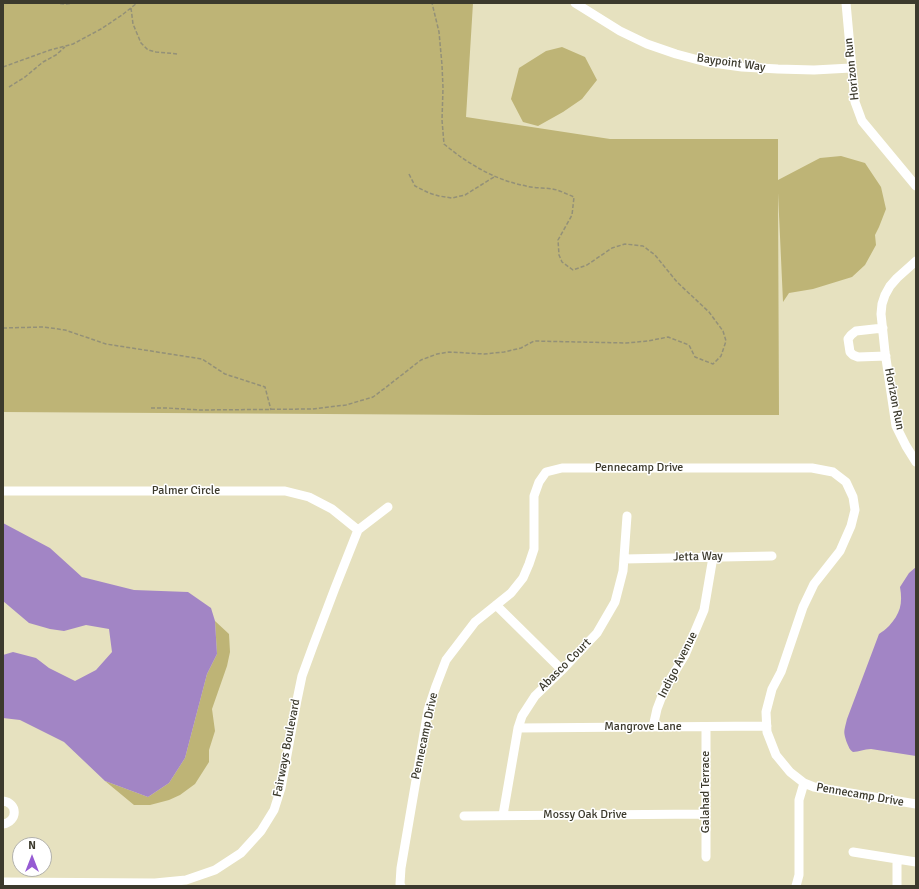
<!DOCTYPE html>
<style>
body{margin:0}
#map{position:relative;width:919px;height:889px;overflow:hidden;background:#e6e1bf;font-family:Signika,sans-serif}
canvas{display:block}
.frame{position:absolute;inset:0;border:4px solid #3c3a2d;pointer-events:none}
.north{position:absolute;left:12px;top:837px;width:40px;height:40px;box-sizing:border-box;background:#fff;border:1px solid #b1b0ab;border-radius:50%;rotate:0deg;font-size:11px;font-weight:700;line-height:16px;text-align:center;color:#3c3a2d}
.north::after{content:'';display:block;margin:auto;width:14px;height:18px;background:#965bd3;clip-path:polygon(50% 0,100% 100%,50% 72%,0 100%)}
</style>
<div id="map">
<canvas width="919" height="889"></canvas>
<div class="frame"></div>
<div class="north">N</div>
</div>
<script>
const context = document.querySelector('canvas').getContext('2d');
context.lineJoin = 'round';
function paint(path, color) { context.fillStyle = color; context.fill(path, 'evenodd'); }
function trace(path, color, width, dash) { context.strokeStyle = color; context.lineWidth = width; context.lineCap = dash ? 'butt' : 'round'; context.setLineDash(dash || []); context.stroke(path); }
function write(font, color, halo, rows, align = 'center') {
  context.font = font + ' Signika,sans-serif'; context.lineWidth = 3; context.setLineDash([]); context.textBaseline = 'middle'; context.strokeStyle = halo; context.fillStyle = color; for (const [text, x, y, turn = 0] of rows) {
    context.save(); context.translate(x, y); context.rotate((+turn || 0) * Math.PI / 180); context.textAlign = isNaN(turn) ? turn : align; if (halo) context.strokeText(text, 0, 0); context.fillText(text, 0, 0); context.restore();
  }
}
const green = new Path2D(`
 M3,3H473L466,117L610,139H778V180L820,158L841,156L865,163L881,187L886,209L879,227L875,235L876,245L865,265L852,277L813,289L789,293L783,302L778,193L779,415H485L3,412Z
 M562,47L585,57L597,80L582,99L563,112L538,126L523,122L511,99L519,68L546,51Z
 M215,621L229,634L230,652L227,666L212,709L215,731L209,750V762L195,784L180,795L169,800L150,805H134L105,781L148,797L169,783L185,758L207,674L217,654Z`);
const water = new Path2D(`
 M3,523L50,548L82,577L134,590L188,592L211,608L215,621L217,654L207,674L185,758L169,783L148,797L105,781L64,742L20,720L3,718V655L13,652L36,658L49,668L75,681L96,670L112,652L109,629L86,625L64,631L50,629L29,623L3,601Z
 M916,567V756L871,749C864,749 859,752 853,752C849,749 849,747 847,743C843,731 844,732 847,719L879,634C882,632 886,629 889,626C900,614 903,604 900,587L909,573Z`);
const path = new Path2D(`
 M54,3L65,4L74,3
 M131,8L133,24L141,43L148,50L156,52L178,54
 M3,67L50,50L73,44L101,29L122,15L137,3
 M9,87L25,77L43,62L56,55L65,47
 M409,174L415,186L429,193L439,196L452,198L465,195L494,177
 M3,328L44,327L65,330L106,344L202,359L225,374L265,387L271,410
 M151,408H167L199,410L312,409L346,405L373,397L385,388L421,360L437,354L449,352L484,354L504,352L521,348L534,341L626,343L648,341L668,337L689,345L695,357L713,364L721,356L726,341L723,331L709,312L677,282L655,255L643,246L625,244L612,248L587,265L573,270L562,262L559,255L558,240L572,215L574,197C569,195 563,192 557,190C547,187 536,189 526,186C495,180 468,164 444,144L442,120L443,88L442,65L439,32L432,3`);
const minor = new Path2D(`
 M575,3L620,31L647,44L676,54L706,62L742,67L778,69L814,70L851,68
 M846,3L855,102L862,121L916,186
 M916,261L897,278L890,286L885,295L882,304L881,314L885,352L896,426L906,446L916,462
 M883,328L856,331L851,335L848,339L850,352L853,355L858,357L886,356
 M3,491H285L309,497L332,509L358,530
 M624,559L772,556
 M496,605L562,670
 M653,727L657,709L665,688L685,655L704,610L713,557
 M706,727V857
 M518,728L767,726
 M3,801C18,803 18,821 3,824
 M503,815L518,728L522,716L535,696L564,668L597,633L615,602L623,571L627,516
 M464,816L706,814
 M853,852L916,862
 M897,859V886
 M3,882L155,883L186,880L215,870L241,853L261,831L274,810L281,788L297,700L302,676L313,646L335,588L358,530L388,507
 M401,886L400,884L401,868L428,710L436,686L446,660L475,622L511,593L523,578L529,564L534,549V496L539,482L546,472L562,468H812L833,472L846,482L853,497L855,510L851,526L840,551L814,584L803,607L781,672L772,689L766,712L767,732L776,755L790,772L804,783L814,787L916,804
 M796,886L799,875V800L804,783`);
const streetNames = [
 ["Baypoint Way",731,63,8],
 ["Horizon Run",852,69,-96],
 ["Horizon Run",894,399,79],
 ["Pennecamp Drive",639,468],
 ["Palmer Circle",186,491],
 ["Jetta Way",698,557,-1],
 ["Abasco Court",565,665,-45],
 ["Indigo Avenue",678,665,-63],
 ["Mangrove Lane",643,727],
 ["Pennecamp Drive",425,736,-78],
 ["Fairways Boulevard",287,748,-79],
 ["Galahad Terrace",706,792,-90],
 ["Pennecamp Drive",860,795,10],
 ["Mossy Oak Drive",585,815]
];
paint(green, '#beb476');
paint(water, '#a285c5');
trace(path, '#939078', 1.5, [4, 2]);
trace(minor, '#fff', 9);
write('12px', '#3c3a2d', '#fff', streetNames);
</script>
